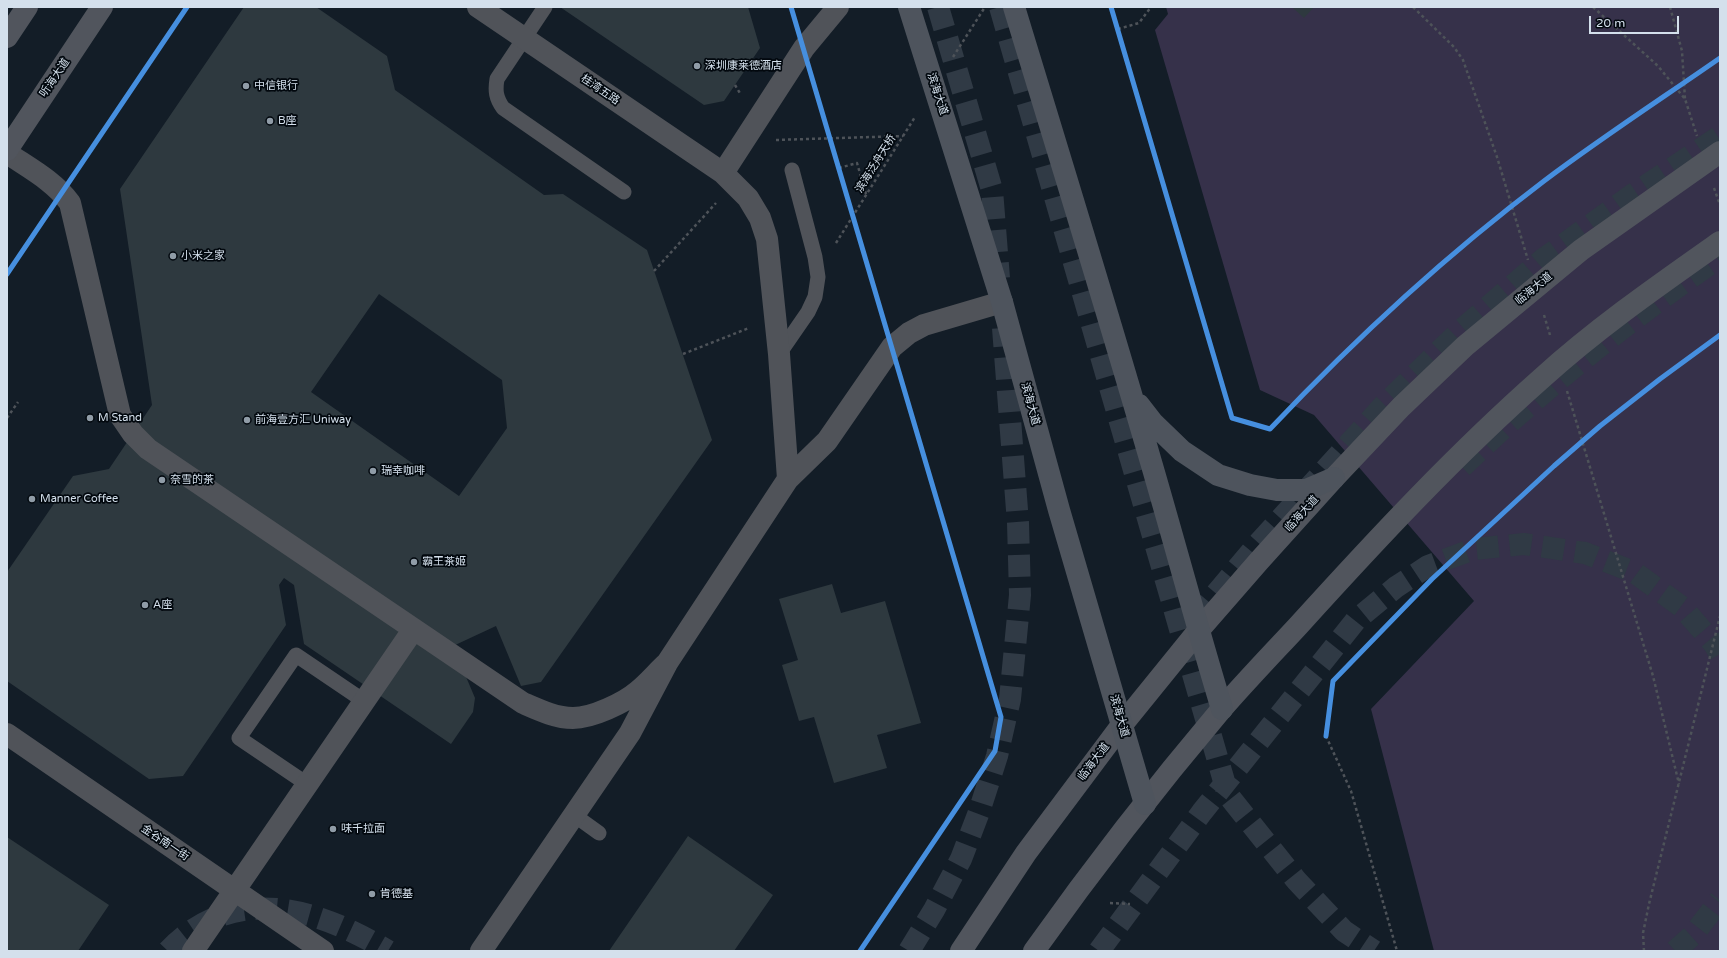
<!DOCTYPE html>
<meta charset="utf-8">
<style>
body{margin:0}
#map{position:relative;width:1727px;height:958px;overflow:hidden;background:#131d27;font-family:"Varela Round",sans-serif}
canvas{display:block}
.frame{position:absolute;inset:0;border:8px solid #d4e0ec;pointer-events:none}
.scale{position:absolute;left:1589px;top:16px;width:90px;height:18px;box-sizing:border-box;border:2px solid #d4e0ec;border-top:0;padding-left:5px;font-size:12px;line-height:14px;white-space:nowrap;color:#d4e0ec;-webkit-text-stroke:3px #02080e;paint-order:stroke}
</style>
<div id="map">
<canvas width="1727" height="958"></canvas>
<div class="frame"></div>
<div class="scale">20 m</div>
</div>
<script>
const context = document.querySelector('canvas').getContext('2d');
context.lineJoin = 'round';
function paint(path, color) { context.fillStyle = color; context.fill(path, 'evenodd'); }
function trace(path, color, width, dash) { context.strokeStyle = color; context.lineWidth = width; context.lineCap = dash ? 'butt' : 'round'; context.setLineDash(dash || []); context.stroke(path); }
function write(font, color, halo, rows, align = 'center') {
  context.font = font + ' "Varela Round","Noto Sans SC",sans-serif'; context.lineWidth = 3.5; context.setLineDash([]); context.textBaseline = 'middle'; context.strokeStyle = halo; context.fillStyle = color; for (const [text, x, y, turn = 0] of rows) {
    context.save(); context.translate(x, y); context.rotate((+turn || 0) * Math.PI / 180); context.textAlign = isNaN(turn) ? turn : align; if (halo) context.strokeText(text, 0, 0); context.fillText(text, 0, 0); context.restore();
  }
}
const green = new Path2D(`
 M1166,7H1720V951H1434L1371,709L1474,601L1314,415L1260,390L1155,30L1168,14Z`);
const building = new Path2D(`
 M244,7H316L387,56L395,90L544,195L563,194L647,250L712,440L541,682L521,686L496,626L453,646L475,698L473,712L451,744L304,644L294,585L284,578L279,585L286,625L183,776L149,779L7,681V572L73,476L109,469L152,405L120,189ZM379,294L502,380L507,428L459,496L311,392Z
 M560,7H748L760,48L724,101L704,105Z
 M1292,7H1314L1304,18Z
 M832,584L841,613L885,601L921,723L877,735L887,768L834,783L814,717L799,721L782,665L798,660L779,599Z
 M688,836L773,895L734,951H609Z
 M7,837L109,905L78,951H7Z`);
const primaryTunnel = new Path2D(`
 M1462,467C1542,390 1629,320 1720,257
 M1195,619L1256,546L1384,405L1460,331L1542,260L1632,195L1720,136
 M168,951C234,882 317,908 388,951`);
const trunkTunnel = new Path2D(`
 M938,7L992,190L999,278
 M1000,7L1228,795L1296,880L1344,931L1374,951
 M909,951L934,910L961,859L979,812L997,756L1010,699L1020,595L1018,523L1003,328
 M1099,951L1202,812L1356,620L1396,587L1428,566L1474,549L1524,544L1585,553L1634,572L1682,607L1714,644L1720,654
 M1675,951L1693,935L1720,900`);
const path = new Path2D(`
 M1413,7L1454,47L1463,60L1497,157L1528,260
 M1593,7L1658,66L1685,99L1697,136
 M1670,7L1682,51L1685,99
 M1118,29L1139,23L1151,7
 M953,57L985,7
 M735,85L741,95
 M776,140L903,136
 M839,168L857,163L866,194
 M1714,188L1720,205
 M836,243L915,117
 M654,271L716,203
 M1544,315L1550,335
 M683,354L749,328
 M1567,391L1653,676L1679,784
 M7,418L18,402
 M1326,736L1351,791L1397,951
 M1110,903L1130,904
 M1644,951L1643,933L1649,904L1720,616`);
const service = new Path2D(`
 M545,7L497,79C495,91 496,98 503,108L624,192
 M779,354L808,312L815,297L818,277L815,257L792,170
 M307,784L239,738L296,655L364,701
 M574,815L599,833`);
const minor = new Path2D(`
 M478,7L723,173L748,198L760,218L767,239L779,354L788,479
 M7,153C29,168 54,181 70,203L120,415L133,434L148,449L523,703C539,710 556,718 573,718C592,718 624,703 638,691C648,683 657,672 667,663
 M723,173L804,48L838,7
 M7,734L323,951
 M193,951L413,630
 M481,951L630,733L667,663L788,479L827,441L892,347L909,333L924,325L1002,302`);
const secondary = new Path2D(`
 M7,37L27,7
 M7,150L102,7
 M961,951L1026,853L1121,726L1198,631L1259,561L1334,478L1401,407L1465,346L1581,250L1720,152
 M1034,951C1093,868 1155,788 1220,711C1245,682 1272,654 1298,626C1376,540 1455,455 1542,378C1597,328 1659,285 1720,242`);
const primary = new Path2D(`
 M909,7L1002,302L1059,510L1145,804
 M1014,7C1060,158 1107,310 1151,462C1175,544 1197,627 1222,709
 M1139,405L1153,423L1182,451L1218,475L1250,485L1277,490H1306L1334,478`);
const cycleway = new Path2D(`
 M791,7L1001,717L995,751L860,951
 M1111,7L1232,418L1270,429C1355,339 1445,256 1544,181C1601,138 1661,99 1720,58
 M7,274L187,7
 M1326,736L1333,681L1432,579L1554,466L1600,426L1660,379L1720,335`);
const markers = [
 [697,66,4,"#909ca7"],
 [246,86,4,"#909ca7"],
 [270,121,4,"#909ca7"],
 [173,256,4,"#909ca7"],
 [90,418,4,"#909ca7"],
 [247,420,4,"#909ca7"],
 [373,471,4,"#909ca7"],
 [162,480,4,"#909ca7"],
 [32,499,4,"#909ca7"],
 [414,562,4,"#909ca7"],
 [145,605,4,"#909ca7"],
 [333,829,4,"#909ca7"],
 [372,894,4,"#909ca7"]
];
const poiNames = [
 ["深圳康莱德酒店",705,66],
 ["中信银行",254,86],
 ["B座",278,121],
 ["小米之家",181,256],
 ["M Stand",98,418],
 ["前海壹方汇 Uniway",255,420],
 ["瑞幸咖啡",381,471],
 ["奈雪的茶",170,480],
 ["Manner Coffee",40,499],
 ["霸王茶姬",422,562],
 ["A座",153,605],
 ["味千拉面",341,829],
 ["肯德基",380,894]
];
const streetNames = [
 ["听海大道",55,78,-56],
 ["桂湾五路",600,90,34],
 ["滨海大道",937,94,72],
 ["滨海泛舟天桥",876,164,-58],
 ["临海大道",1534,289,-39],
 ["滨海大道",1030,404,75],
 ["临海大道",1302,514,-48],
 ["滨海大道",1119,716,74],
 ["临海大道",1094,762,-53],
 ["金谷南一街",165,843,34]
];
paint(green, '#36314a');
paint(building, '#2e393f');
trace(primaryTunnel, '#303a45', 22, [22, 11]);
trace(trunkTunnel, '#303a45', 22, [22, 11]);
trace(path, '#4e5359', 2.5, [3, 3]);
trace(service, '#505359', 15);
trace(minor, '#505359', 22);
trace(secondary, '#51555d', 22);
trace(primary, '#4e545d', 22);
trace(cycleway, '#468fdf', 5);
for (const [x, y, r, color] of markers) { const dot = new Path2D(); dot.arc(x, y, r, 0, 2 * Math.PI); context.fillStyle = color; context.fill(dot); trace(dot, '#02080e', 1.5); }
write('11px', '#d4e0ec', '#02080e', poiNames, 'left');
write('11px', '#d4e0ec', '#02080e', streetNames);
</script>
